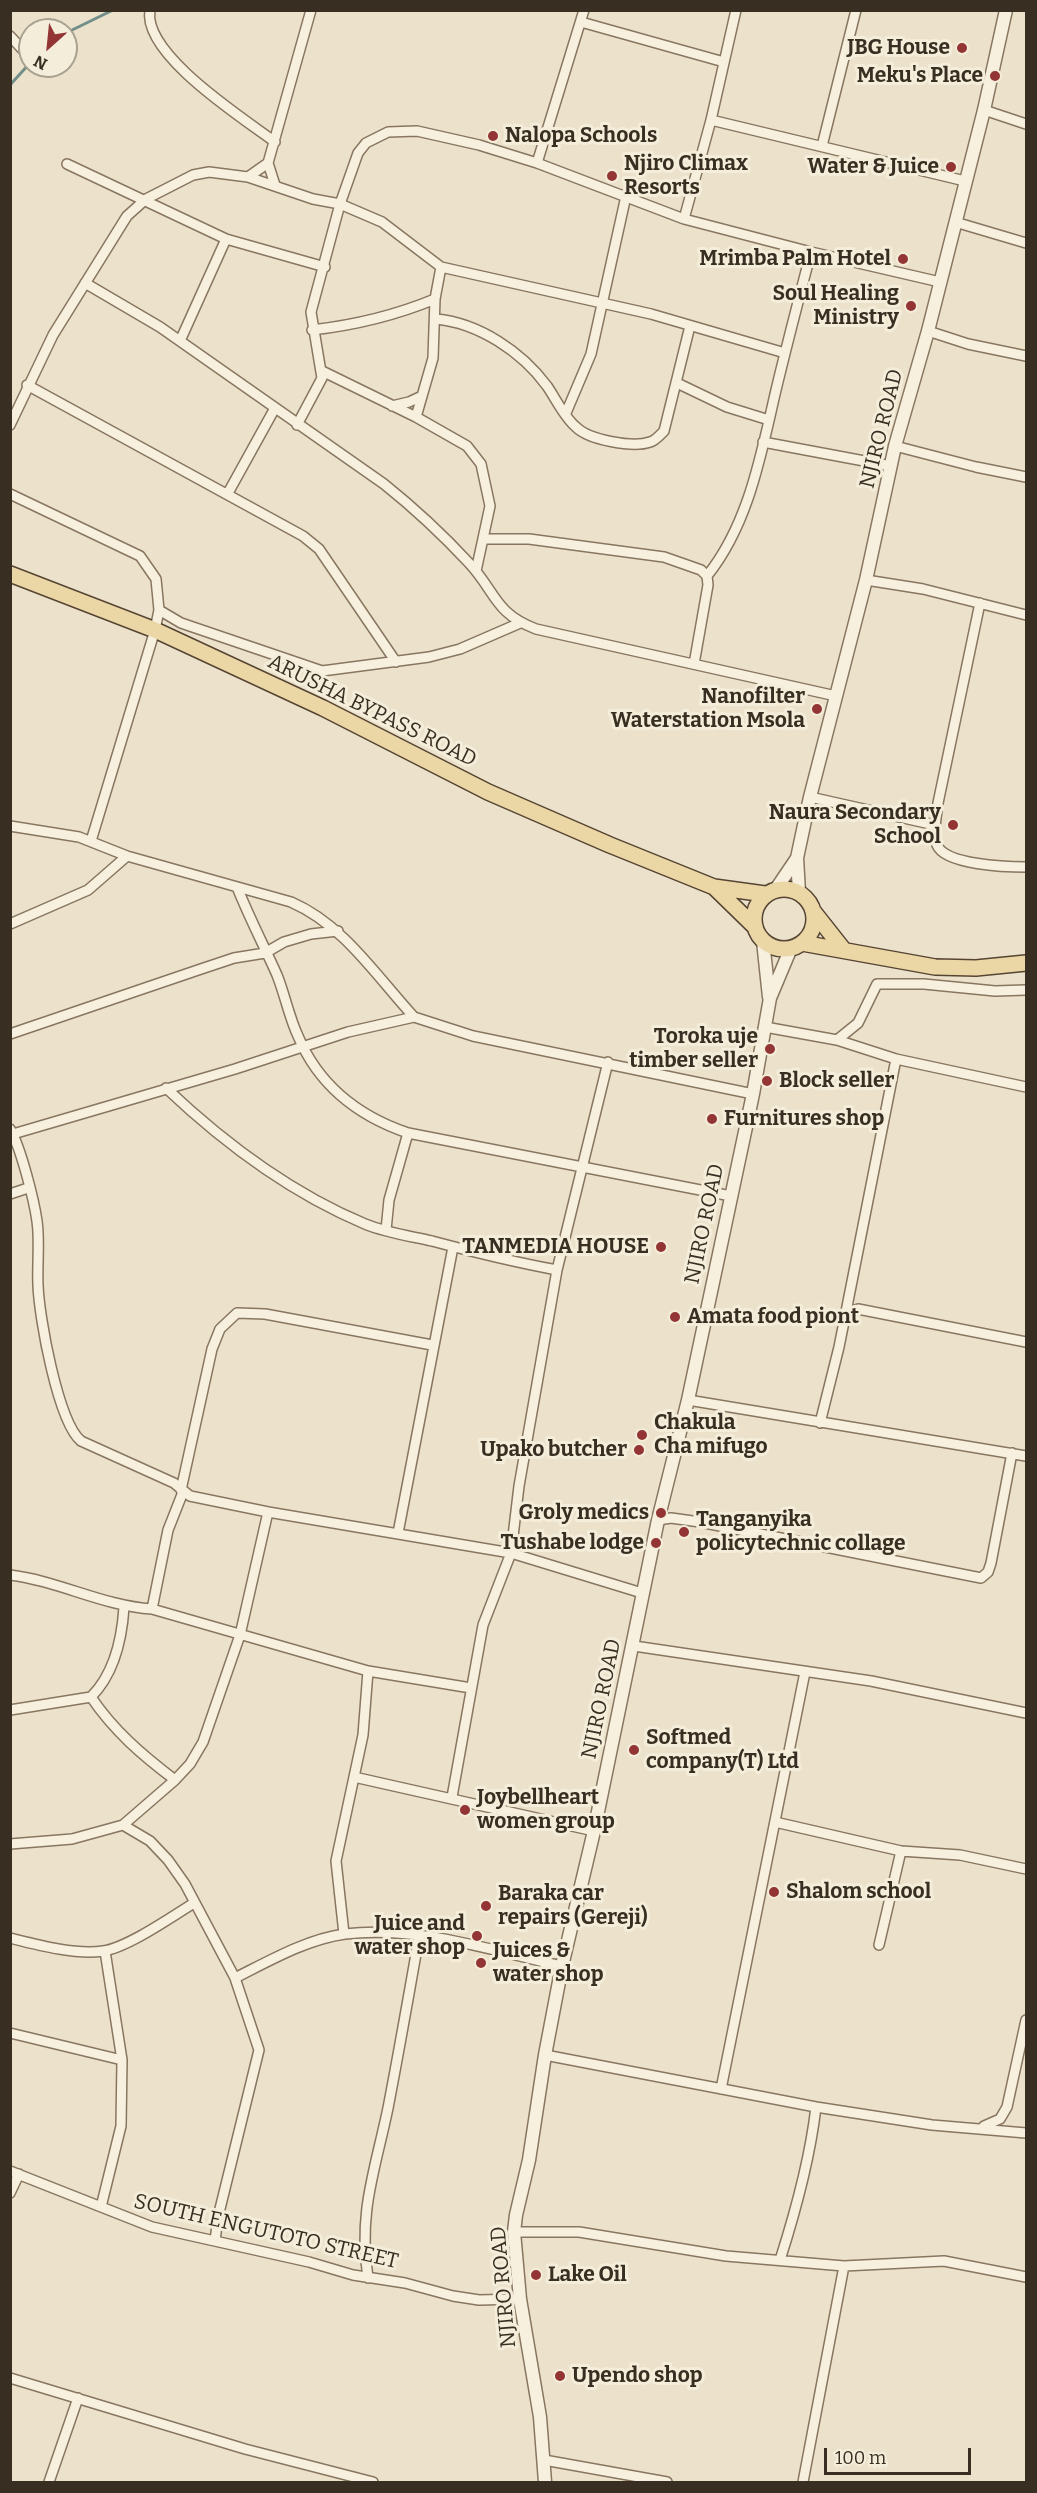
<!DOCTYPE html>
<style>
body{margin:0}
#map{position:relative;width:1037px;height:2493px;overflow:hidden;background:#ece2cb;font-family:Bitter,serif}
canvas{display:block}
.frame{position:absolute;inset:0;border:12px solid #392e22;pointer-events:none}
.north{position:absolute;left:18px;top:18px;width:60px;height:60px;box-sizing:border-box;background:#f4edda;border:2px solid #a9a190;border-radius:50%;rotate:207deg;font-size:16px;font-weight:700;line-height:24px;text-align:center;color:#392e22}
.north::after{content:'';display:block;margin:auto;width:21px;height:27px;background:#923534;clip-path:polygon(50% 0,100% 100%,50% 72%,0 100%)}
.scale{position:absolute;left:824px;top:2448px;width:147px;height:27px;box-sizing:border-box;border:3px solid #392e22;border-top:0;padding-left:8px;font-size:18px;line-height:21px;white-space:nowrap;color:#392e22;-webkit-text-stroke:4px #f4edda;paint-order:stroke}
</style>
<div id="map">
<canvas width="1037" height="2493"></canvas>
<div class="frame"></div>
<div class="north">N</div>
<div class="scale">100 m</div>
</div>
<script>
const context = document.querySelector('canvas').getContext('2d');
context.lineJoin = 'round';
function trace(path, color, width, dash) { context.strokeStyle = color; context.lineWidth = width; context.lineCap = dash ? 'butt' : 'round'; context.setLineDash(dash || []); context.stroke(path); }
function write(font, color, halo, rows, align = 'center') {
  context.font = font + ' Bitter,serif'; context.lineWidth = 6; context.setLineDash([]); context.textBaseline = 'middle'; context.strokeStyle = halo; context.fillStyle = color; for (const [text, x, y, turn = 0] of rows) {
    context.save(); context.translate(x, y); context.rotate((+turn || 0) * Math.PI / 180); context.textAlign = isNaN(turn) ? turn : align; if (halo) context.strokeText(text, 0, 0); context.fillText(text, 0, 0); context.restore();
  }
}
const stream = new Path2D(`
 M66,33L113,10
 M10,85L30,63`);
const minor = new Path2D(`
 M150,10C142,54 243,118 275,142
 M581,22L724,62
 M10,36L22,49
 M984,110L1026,124
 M711,120L965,181
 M822,146L856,10
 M537,163L584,10
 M67,164L226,239L325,267
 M248,177L268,163
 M275,185L268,163L311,10
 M684,219L711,120L736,10
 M955,222L1026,243
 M85,283L160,327L384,484C414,508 443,535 469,563C496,592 494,613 536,629L836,696
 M436,319C479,323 522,352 547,386C556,399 564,417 576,427C589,440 633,448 650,442C655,441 660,435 664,431L690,326
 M312,330C356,325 394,316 435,299
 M928,331L968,344L1026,356
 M180,341L226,239
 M322,371L416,417L467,446L481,464L490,506L476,571
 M677,383L727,407L769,420
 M27,385L303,536L319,549L396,662
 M392,406L409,402L422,396
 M566,413L591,354L626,196
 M416,417L433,358L435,299L441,267
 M10,425L53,335L127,216L146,199L193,175L209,172L248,177L313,199L340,204L382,222L441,267L651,314L785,353
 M297,425L322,378L311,312L340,204L358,153L366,143L388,132L417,131L479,145L537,163L684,219L811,252L940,282
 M763,442L891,466
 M895,446L976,467L1026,477
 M228,493L275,408
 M10,494L140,556L156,579L159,610L155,630L91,841
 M484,539H529L664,557L701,570L707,576L708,585L694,664
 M707,576C749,524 761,454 776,390C787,344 799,298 811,252
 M866,580L923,589L1026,615
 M980,603L938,803C937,815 932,833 937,845C945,865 1007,867 1026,867
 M159,610L181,623L322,671L429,657L460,649L520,623
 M810,797L935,825
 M10,826L79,837L127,856L291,902C344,925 376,976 414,1017
 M237,887C249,917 264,946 277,975C285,995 289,1017 298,1036C319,1086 358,1116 408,1133L731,1196
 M10,924L88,890L127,856
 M765,1027L837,1040L896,1059L1026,1087
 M10,1034L201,969L234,958L265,953L284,942L311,934L338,931
 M837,1040L858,1023L877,984H924L995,991L1026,990
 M166,1088C224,1143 291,1193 365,1224C387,1233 410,1236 432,1241C473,1252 514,1262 557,1270
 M10,1129C21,1148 34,1200 37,1221C40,1242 37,1264 38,1285C39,1317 58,1422 81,1441L174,1483L190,1496L268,1512L511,1553L642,1593
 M13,1134L235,1069L348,1032L414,1017L473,1036L753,1094
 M10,1194L28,1188
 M386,1230L389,1200L408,1133
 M845,1315L858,1309L1026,1342
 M688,1400L1026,1456
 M820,1423L839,1347L896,1059
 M181,1490L212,1349L220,1329L237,1313L265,1314L432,1345
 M658,1520L671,1518L700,1522L981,1578L988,1572L991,1563L1012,1453
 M398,1533L453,1247
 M10,1575C59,1581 103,1606 152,1609L368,1671L471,1688
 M152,1609L168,1530L183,1492
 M634,1646L871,1681L1026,1713
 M91,1697C114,1731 142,1755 175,1780
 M10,1710L91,1697C115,1673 122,1639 124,1607
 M354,1777L594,1831
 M452,1797L483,1625L511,1553L519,1486L557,1270L608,1062
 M775,1822L901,1851L960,1855L1026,1869
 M123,1825L175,1780L190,1764L203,1742L240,1635L268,1512
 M10,1844L72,1839L123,1825L150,1841L168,1860L185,1884L235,1978L259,2050L218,2217L215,2241
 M344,1934L336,1861L363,1735L368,1671
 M10,1938C38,1945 75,1955 103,1951C127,1948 173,1916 194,1903
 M879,1945L901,1851
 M235,1978C269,1961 307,1939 345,1934C417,1925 493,1951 562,1966
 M10,2033L122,2060
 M545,2055L816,2107L932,2125L1026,2133
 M721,2089L805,1672
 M984,2126L1000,2119L1007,2107L1026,2020
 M10,2171L152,2227L309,2262L353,2275L405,2283L453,2296L479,2300L520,2299
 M10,2193L19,2174
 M101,2207L121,2126L122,2060L105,1951
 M514,2232H579L726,2256L844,2266L944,2261L1026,2277
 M780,2260C796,2210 810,2159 816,2107
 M368,2278C358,2212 375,2171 388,2108C399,2051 409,1994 419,1937
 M10,2378L245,2449L373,2482
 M544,2460L667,2482
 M49,2482L78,2398
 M803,2482L844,2266`);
const tertiary = new Path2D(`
 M776,889L797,858
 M799,892L797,858L810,797L866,580L895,446L928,331L984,110L1006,10
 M763,941L769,997
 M545,2482L540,2417L520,2299L514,2232L516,2215L529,2160L545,2055L562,1966L594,1831L658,1520L688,1400L753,1094L770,998L791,948`);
const primary = new Path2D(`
 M10,574L155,630L323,708L488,792L610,845L714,887L765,894
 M714,887L754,926
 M754 919a30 30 0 1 1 60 0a30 30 0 1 1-60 0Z
 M813,911L843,949
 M802,943L935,967L976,968L1026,963`);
const markers = [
 [962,48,6,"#923534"],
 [995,76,6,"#923534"],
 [493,136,6,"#923534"],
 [951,167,6,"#923534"],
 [612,176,6,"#923534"],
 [903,259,6,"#923534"],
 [911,306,6,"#923534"],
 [817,709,6,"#923534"],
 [953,825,6,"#923534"],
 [770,1049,6,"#923534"],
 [767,1081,6,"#923534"],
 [712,1119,6,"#923534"],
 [661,1247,6,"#923534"],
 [675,1317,6,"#923534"],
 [642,1435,6,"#923534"],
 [639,1450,6,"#923534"],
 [661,1513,6,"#923534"],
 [684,1532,6,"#923534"],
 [656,1543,6,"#923534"],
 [634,1750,6,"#923534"],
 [465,1810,6,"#923534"],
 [774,1892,6,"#923534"],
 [486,1906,6,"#923534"],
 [477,1936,6,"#923534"],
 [481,1963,6,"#923534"],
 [536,2275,6,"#923534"],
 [560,2376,6,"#923534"]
];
const poiNames = [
 ["JBG House",950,48,"right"],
 ["Meku's Place",983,76,"right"],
 ["Nalopa Schools",505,136],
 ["Njiro Climax",624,164],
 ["Resorts",624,188],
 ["Water & Juice",939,167,"right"],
 ["Mrimba Palm Hotel",891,259,"right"],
 ["Soul Healing",899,294,"right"],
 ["Ministry",899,318,"right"],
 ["Nanofilter",805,697,"right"],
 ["Waterstation Msola",805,721,"right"],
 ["Naura Secondary",941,813,"right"],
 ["School",941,837,"right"],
 ["Toroka uje",758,1037,"right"],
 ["timber seller",758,1061,"right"],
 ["Block seller",779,1081],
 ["Furnitures shop",724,1119],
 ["TANMEDIA HOUSE",649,1247,"right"],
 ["Amata food piont",687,1317],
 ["Chakula",654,1423],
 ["Cha mifugo",654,1447],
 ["Upako butcher",627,1450,"right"],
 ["Groly medics",649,1513,"right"],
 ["Tanganyika",696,1520],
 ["policytechnic collage",696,1544],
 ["Tushabe lodge",644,1543,"right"],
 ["Softmed",646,1738],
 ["company(T) Ltd",646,1762],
 ["Joybellheart",477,1798],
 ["women group",477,1822],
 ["Shalom school",786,1892],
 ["Baraka car",498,1894],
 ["repairs (Gereji)",498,1918],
 ["Juice and",465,1924,"right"],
 ["water shop",465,1948,"right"],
 ["Juices &",493,1951],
 ["water shop",493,1975],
 ["Lake Oil",548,2275],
 ["Upendo shop",572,2376]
];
const streetNames = [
 ["NJIRO ROAD",882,429,-76],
 ["ARUSHA BYPASS ROAD",372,711,26],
 ["NJIRO ROAD",705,1224,-78],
 ["NJIRO ROAD",602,1699,-78],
 ["SOUTH ENGUTOTO STREET",266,2232,13],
 ["NJIRO ROAD",504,2287,-95]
];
trace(stream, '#718f88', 3);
trace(minor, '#887660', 12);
trace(tertiary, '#887660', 15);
trace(primary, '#564433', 18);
trace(minor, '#f7f0de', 9);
trace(tertiary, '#f7f0de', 12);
trace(primary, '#ebd7a6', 15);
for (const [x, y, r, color] of markers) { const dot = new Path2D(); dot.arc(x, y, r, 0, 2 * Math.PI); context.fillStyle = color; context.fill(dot); trace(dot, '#f4edda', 2); }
write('bold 21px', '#392e22', '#f4edda', poiNames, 'left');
write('21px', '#392e22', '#f4edda', streetNames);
</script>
